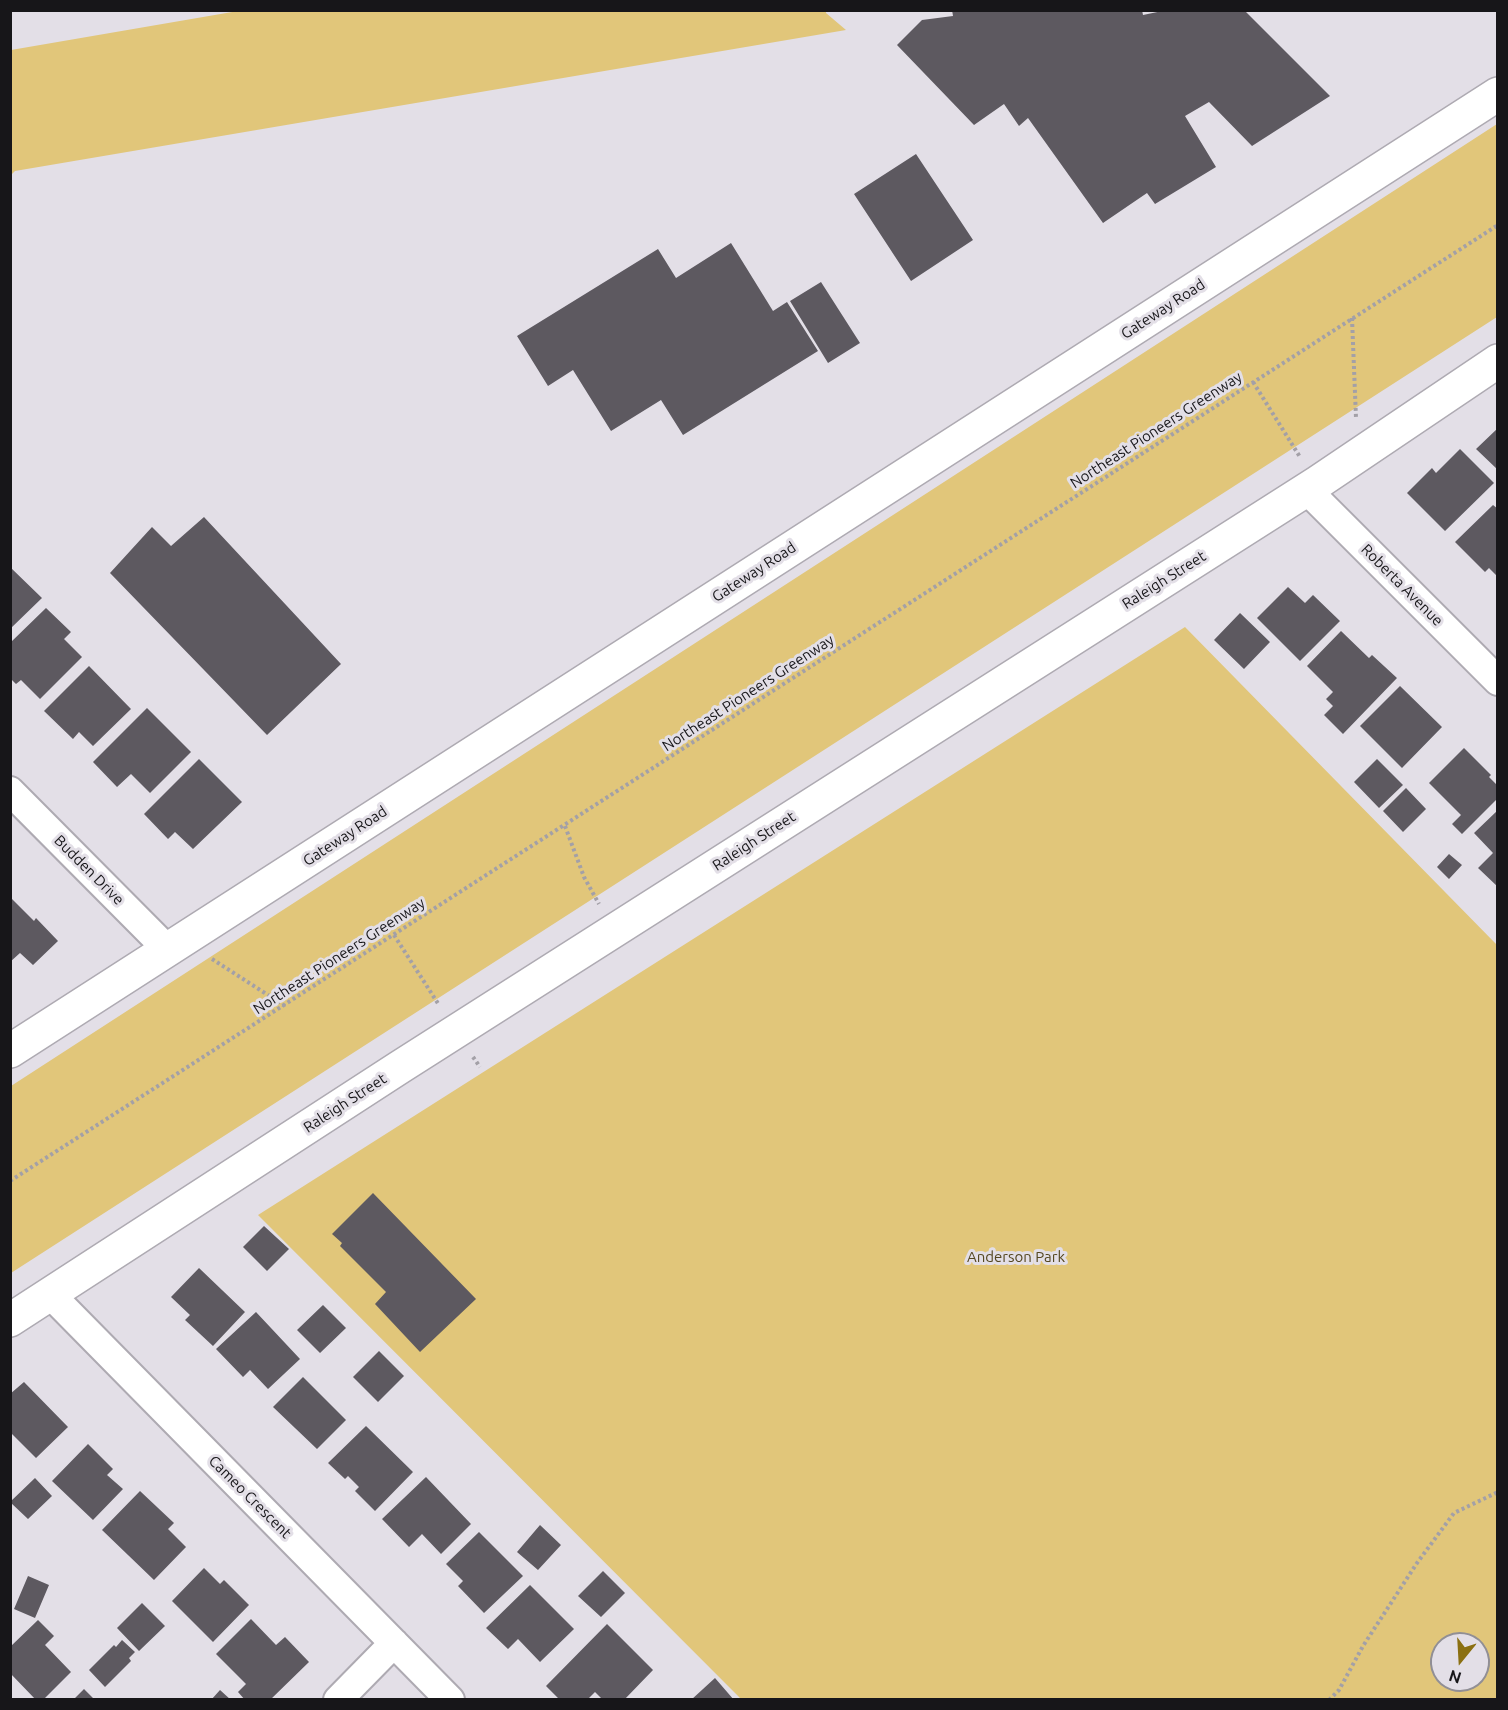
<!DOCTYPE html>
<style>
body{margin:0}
#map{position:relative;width:1508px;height:1710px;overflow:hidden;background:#e3dfe7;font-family:Ubuntu,sans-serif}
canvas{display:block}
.frame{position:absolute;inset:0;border:12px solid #171619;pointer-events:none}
.north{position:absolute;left:1430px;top:1632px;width:60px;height:60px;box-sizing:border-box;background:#e3dfe7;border:2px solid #918f95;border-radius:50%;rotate:198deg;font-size:16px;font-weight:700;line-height:24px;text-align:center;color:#171619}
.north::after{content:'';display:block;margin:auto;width:21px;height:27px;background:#8b7012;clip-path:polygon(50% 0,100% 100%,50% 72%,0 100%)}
</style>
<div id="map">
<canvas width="1508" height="1710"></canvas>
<div class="frame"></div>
<div class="north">N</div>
</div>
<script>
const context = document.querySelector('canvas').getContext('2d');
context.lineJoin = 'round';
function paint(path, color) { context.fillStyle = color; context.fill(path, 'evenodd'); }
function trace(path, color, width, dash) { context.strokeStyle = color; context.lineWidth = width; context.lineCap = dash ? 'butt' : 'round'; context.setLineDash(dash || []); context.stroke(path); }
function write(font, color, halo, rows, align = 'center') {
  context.font = font + ' Ubuntu,sans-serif'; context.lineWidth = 6; context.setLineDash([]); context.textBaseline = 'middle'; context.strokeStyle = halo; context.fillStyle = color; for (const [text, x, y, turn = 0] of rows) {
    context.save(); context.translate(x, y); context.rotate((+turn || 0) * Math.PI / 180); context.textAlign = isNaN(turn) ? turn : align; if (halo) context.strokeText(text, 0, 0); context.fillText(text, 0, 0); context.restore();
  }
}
const green = new Path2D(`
 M238,11L826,10V13L846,30L15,171L11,175V50Z
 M1497,124V317L11,1273V1086Z
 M1185,627L1497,945V1699H741L258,1215ZM1442,1644H1478V1680H1442Z`);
const building = new Path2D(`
 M952,10H1142L1143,15L1167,10H1244L1330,96L1252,146L1209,102L1185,116L1216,167L1155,204L1147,193L1103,223L1028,118L1019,126L1004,104L974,125L897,45L922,20L953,16Z
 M916,154L973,240L911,281L854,194Z
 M731,243L773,311L787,302L818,351L683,435L661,400L611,431L573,370L548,386L517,336L658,249L676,278Z
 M821,282L860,343L828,363L790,301Z
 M1498,428V470L1476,449Z
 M1460,449L1494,483L1445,531L1407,493L1432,468L1436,473Z
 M1493,505L1498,509V577L1489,568L1485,572L1455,542Z
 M204,517L341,664L267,735L110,573L152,527L171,546Z
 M10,567L42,598L10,629Z
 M1288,587L1305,603L1313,595L1340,621L1300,661L1257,618Z
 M46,608L71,632L64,639L82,657L40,699L21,680L16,684L10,678V643Z
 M1240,613L1270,642L1244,669L1214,640Z
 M1341,631L1369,658L1372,655L1397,678L1343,734L1324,715L1333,706L1326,699L1333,692L1307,666Z
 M89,666L131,709L93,746L79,732L73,739L44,711Z
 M1400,686L1442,727L1402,768L1360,726Z
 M147,708L191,752L150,793L131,774L117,787L93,762Z
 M1464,748L1491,775L1489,777L1498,786V798L1462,834L1452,824L1461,815L1429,783Z
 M199,759L242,802L193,849L175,832L168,839L144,814Z
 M1377,759L1403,785L1379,808L1354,782Z
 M1406,788L1426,809L1403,832L1383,811Z
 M1498,810V887L1478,868L1493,853L1474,833Z
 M1449,854L1462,865L1449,879L1437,867Z
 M12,899L34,921L36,918L58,941L33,965L20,953L10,962V901Z
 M373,1193L476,1299L420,1352L375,1304L386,1292L340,1246L342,1243L332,1234Z
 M264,1226L289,1249L267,1271L243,1247Z
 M199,1268L245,1312L213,1346L185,1320L190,1315L171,1297Z
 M323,1305L346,1328L320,1353L297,1330Z
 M256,1312L300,1359L268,1389L250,1370L243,1377L216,1349Z
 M379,1351L404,1376L378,1402L353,1377Z
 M303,1377L346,1420L317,1449L273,1407Z
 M24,1382L68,1427L36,1458L10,1432V1394Z
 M366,1426L413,1472L375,1511L355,1491L359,1487L348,1476L345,1479L328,1463Z
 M88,1444L113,1469L107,1475L123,1489L93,1520L52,1481Z
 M426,1477L471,1524L441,1554L422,1534L409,1547L382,1519Z
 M35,1478L52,1496L28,1519L10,1502Z
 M140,1491L174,1523L168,1529L186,1547L154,1580L102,1530Z
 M540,1525L561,1545L538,1570L517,1552Z
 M479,1532L523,1576L484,1613L458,1586L463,1581L446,1564Z
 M204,1568L220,1584L224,1580L249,1605L213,1642L172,1601Z
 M603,1571L625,1593L601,1617L578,1596Z
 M28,1576L49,1585L35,1618L14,1609Z
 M530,1585L574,1629L540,1662L518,1639L508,1649L486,1628Z
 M142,1603L165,1626L139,1651L117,1628Z
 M251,1619L276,1645L285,1637L309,1662L270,1700H245L238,1692L246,1684L216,1654Z
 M38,1620L54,1636L45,1645L71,1672L43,1700H36L10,1673V1647Z
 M607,1624L653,1670L624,1700H603L595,1692L587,1700H560L546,1686Z
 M122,1640L135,1652L129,1658L131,1661L105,1687L89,1670L114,1645L116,1647Z
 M715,1678L734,1700H691Z
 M84,1689L95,1700H73Z
 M220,1690L231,1700H211Z`);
const path = new Path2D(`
 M1352,318L1356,418
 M1253,382L1300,457
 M565,826L584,877L599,904
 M394,935L439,1005
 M212,959L285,1006
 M473,1057L480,1067
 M10,1181L1498,225
 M1329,1700L1339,1690L1363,1646L1417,1563L1454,1513L1498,1492`);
const street = new Path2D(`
 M1306,489L1498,681
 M10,791L168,950
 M50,1294L450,1700
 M338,1700L394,1643`);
const secondary = new Path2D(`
 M10,1051L1498,94
 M10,1320L400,1067L1317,483L1498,361`);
const streetNames = [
 ["Gateway Road",1163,309,-33],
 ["Northeast Pioneers Greenway",1156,430,-33],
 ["Gateway Road",754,572,-33],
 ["Raleigh Street",1164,580,-32],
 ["Roberta Avenue",1402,585,45],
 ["Northeast Pioneers Greenway",748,693,-33],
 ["Gateway Road",345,836,-33],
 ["Raleigh Street",754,841,-33],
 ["Budden Drive",89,870,45],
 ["Northeast Pioneers Greenway",339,956,-33],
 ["Raleigh Street",345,1103,-33],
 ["Cameo Crescent",250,1497,45]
];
const parkNames = [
 ["Anderson Park",1016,1257]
];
paint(green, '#e1c67a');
paint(building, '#5d5960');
trace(street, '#aeaab2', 32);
trace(secondary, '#aeaab2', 36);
trace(path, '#a3a0a7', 4, [3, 3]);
trace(street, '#fff', 28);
trace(secondary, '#fff', 33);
write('15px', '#171619', '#e3dfe7', streetNames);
write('15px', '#544720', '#e3dfe7', parkNames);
</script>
